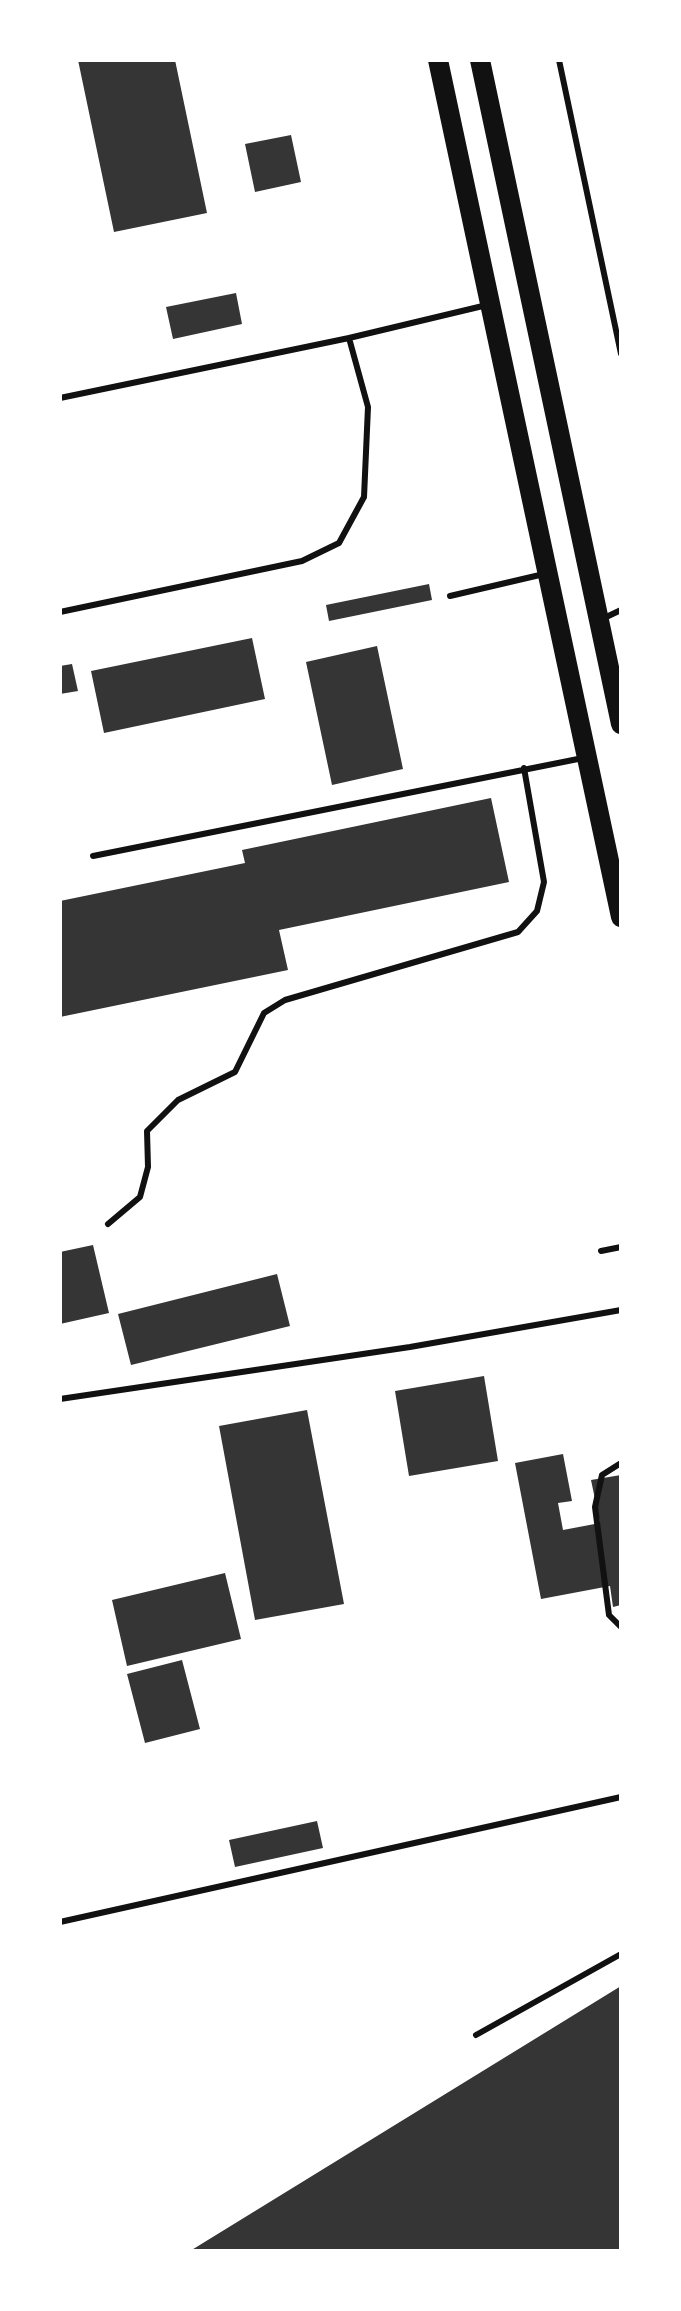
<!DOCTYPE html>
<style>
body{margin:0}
#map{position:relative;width:681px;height:2311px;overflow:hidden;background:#fff;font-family:Inter,sans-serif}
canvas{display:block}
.frame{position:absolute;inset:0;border:62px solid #fff;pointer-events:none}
</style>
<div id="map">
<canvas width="681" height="2311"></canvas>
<div class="frame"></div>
</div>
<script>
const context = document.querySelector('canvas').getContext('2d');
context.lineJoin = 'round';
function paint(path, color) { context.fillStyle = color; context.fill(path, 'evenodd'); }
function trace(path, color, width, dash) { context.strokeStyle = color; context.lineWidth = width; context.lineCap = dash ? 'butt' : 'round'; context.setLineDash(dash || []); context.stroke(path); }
const building = new Path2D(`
 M78,60H175L207,213L114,232Z
 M291,135L301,182L255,192L245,144Z
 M236,293L242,324L173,339L166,307Z
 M429,584L432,600L329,621L326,605Z
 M252,638L265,699L104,733L91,671Z
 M377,646L403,769L332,785L306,662Z
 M72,664L78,691L60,694V666Z
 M491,798L509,882L279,930L288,970L60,1017V901L245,863L242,850Z
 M93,1245L109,1313L60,1324V1252Z
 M277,1274L290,1326L131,1365L118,1314Z
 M484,1376L498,1461L409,1476L395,1391Z
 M307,1410L344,1604L255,1620L219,1426Z
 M563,1454L572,1501L558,1503L563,1530L600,1523L591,1480L621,1475V1605L613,1607L610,1586L541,1599L515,1463Z
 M225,1573L241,1639L127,1666L112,1600Z
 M182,1660L200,1729L145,1743L127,1674Z
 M317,1821L323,1848L235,1867L229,1840Z
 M621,1986V2251H190Z`);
const service = new Path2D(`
 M559,60L621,354
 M60,398L349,338L487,305
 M450,596L544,574
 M60,612L302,561L339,543L364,497L368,407L349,338
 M602,619L621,610
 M93,856L583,758
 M108,1224L140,1197L148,1167L147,1131L178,1100L235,1072L264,1013L285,1000L518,932L537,911L544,882L524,768
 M601,1251L621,1247
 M60,1399L410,1347L621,1310
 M621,1463L602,1475L595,1507L609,1615L621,1627
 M60,1922L621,1797
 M476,2035L621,1954`);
const primary = new Path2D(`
 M438,60L621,917
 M480,60L621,724`);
paint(building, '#353535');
trace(service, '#111', 6);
trace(primary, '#111', 20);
</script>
